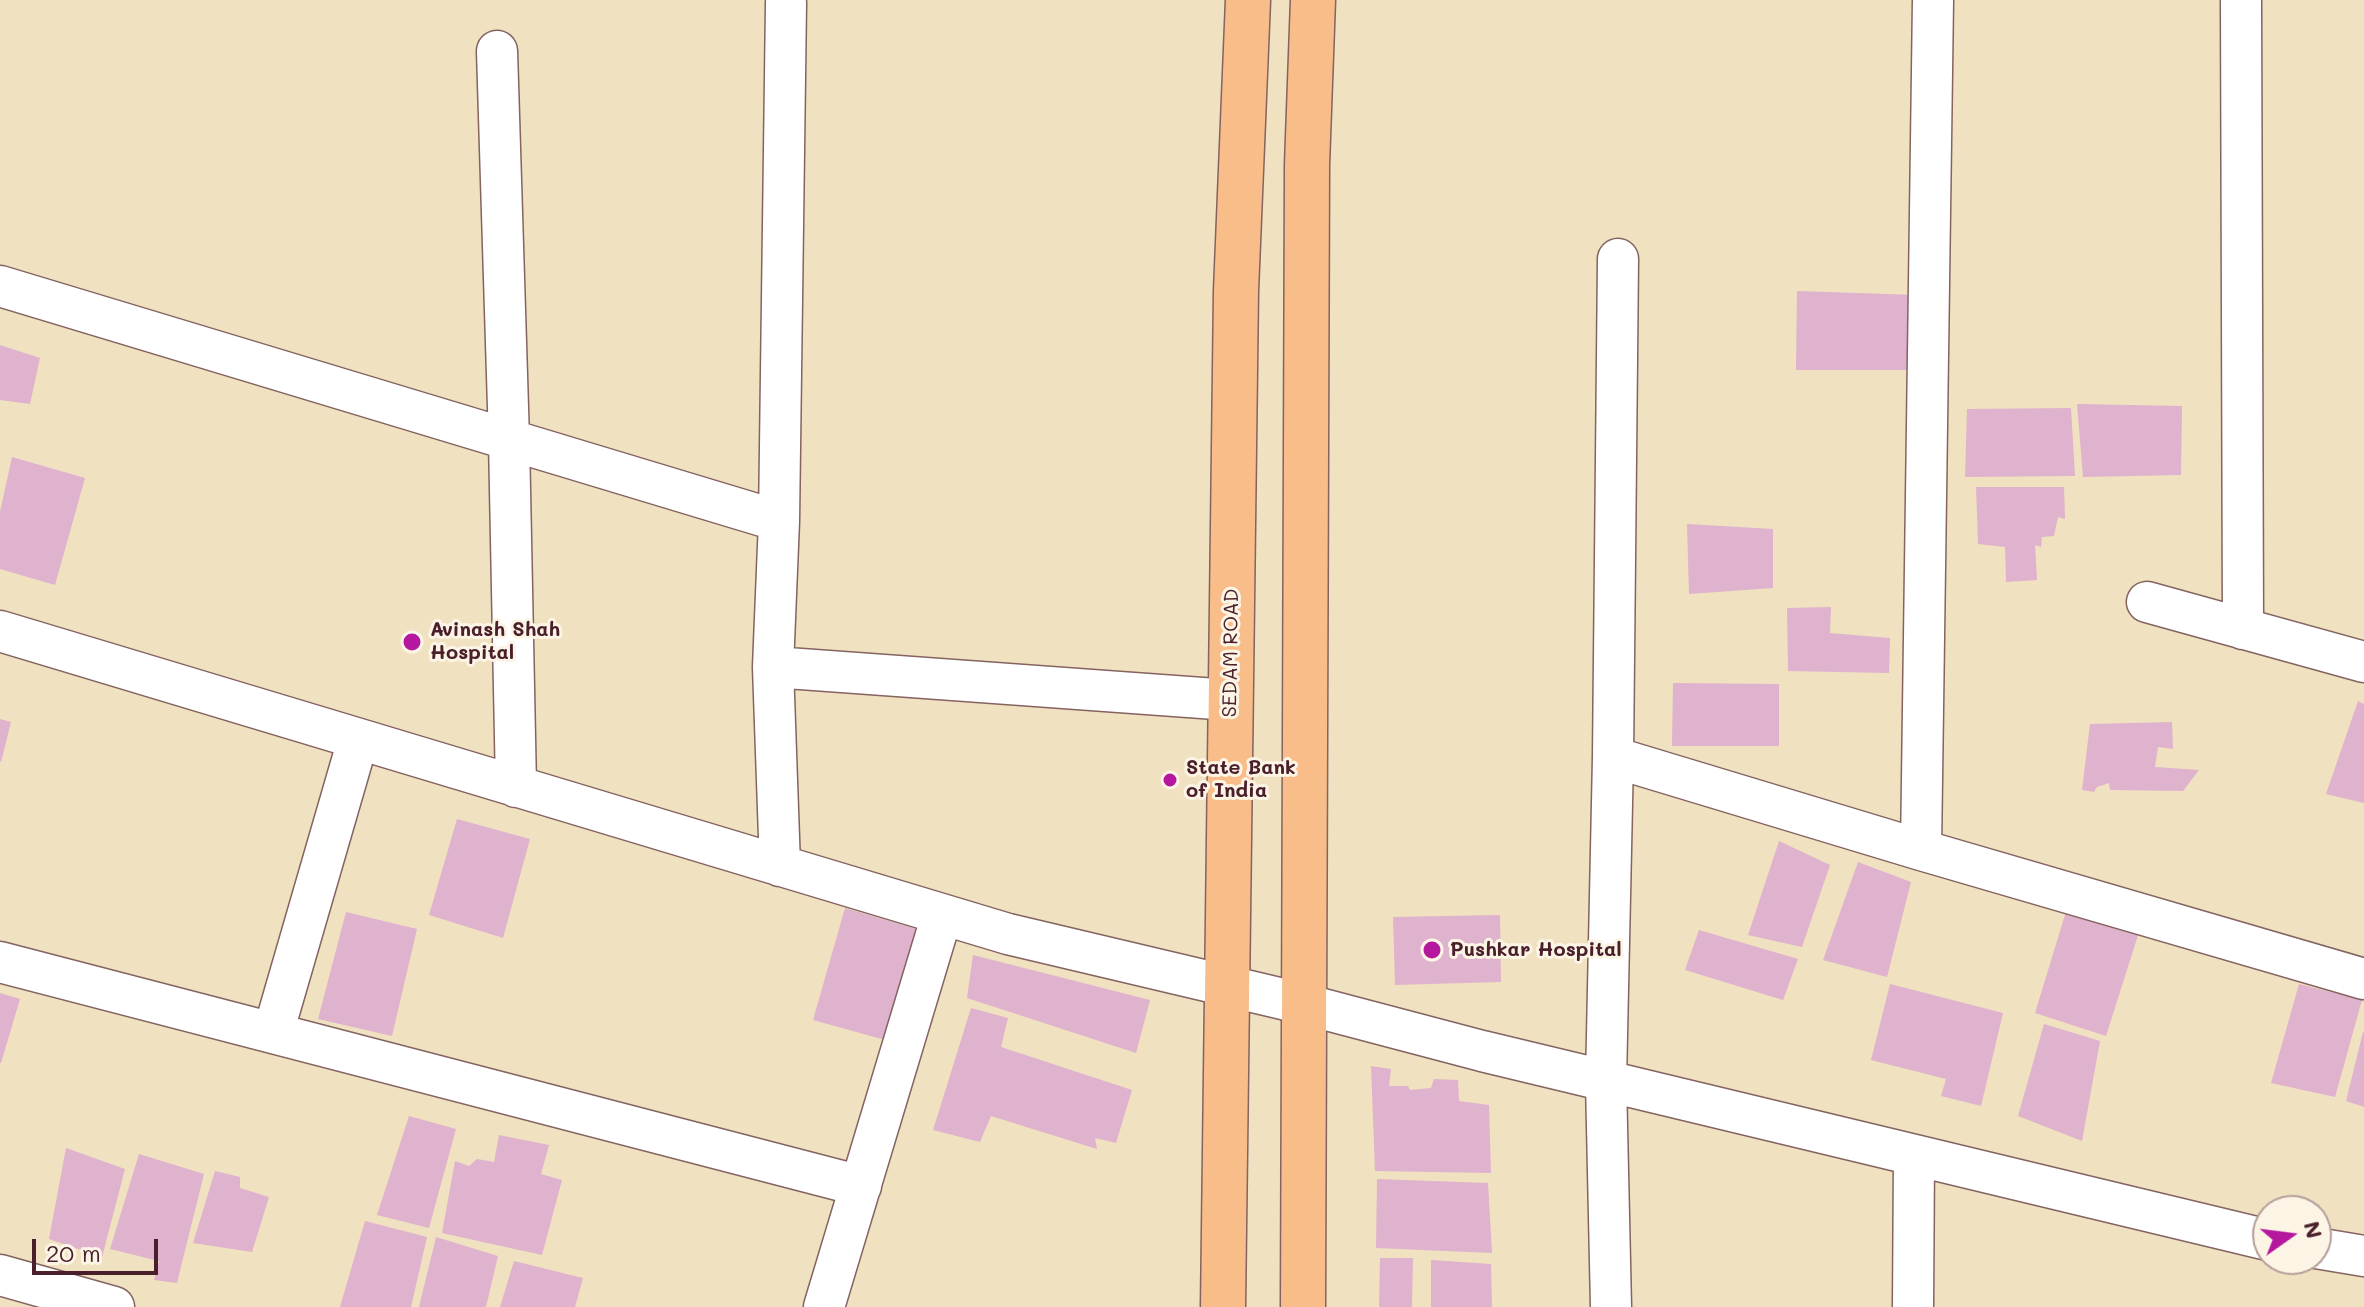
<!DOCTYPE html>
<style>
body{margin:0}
#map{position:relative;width:2364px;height:1307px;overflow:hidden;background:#f0e1c1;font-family:Mali,sans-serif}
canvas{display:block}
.north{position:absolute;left:2252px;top:1195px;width:80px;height:80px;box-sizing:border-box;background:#fcf5e5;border:2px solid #b59f9b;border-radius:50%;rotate:76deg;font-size:22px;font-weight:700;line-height:32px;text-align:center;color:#4a1f2b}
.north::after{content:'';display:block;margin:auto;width:28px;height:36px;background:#b5179e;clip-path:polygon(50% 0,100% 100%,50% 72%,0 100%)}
.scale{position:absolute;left:32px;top:1239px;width:126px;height:36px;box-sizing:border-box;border:4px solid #4a1f2b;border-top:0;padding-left:10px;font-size:24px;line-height:28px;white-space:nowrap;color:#4a1f2b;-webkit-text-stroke:6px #fcf5e5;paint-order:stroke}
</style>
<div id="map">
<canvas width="2364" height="1307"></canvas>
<div class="north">N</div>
<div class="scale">20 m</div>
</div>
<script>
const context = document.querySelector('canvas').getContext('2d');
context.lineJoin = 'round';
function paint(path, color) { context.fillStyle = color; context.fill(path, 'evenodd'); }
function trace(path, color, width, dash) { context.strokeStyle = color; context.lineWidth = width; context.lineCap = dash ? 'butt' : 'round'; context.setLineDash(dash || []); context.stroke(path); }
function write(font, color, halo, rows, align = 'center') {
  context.font = font + ' Mali,sans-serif'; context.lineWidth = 6; context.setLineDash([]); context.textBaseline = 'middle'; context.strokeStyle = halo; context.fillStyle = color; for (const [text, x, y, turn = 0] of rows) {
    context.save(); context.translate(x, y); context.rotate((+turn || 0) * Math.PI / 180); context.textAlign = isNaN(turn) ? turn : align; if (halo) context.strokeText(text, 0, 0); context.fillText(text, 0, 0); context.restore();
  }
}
const building = new Path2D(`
 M1797,291L1916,295L1915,370H1796Z
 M0,345L40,358L30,404L0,400Z
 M2077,404L2182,406L2181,475L2083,477Z
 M2071,408L2075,476L1965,477L1967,409Z
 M12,457L85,478L55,585L0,569V512Z
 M1976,487H2064L2065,519L2058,517L2054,536L2042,537L2041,547L2035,545L2037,580L2006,582L2005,547L1978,544Z
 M1687,524L1773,529V588L1689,594Z
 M1831,607L1830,633L1890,638L1889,673L1788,671L1787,608Z
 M1673,683L1779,684V746H1672Z
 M2358,701L2364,704V803L2326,794Z
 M0,719L11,722L1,762L0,761Z
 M2172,722L2173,749L2158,747L2155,767L2199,770L2183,791L2110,790L2109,783L2097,787L2094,792L2082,790L2090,724Z
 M457,819L530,839L503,938L429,915Z
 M1779,841L1830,865L1802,947L1748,935Z
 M1858,862L1911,882L1887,977L1823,960Z
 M2068,905L2139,932L2106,1036L2035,1013Z
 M845,908L927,932L896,1043L813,1020Z
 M346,912L417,929L392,1036L318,1019Z
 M1500,915L1501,982L1395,985L1393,917Z
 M1699,930L1798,959L1783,1000L1685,970Z
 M973,955L1150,1000L1136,1053L967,998Z
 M1890,984L2003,1013L1981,1106L1941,1096L1946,1079L1871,1060Z
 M2299,984L2362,1000L2335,1097L2271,1083Z
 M0,993L20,999L1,1063H0Z
 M971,1008L1008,1018L1001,1047L1132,1090L1116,1143L1095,1138L1097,1149L991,1116L980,1142L933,1130Z
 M2044,1024L2100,1041L2082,1141L2018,1116Z
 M2363,1032L2364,1033V1107L2346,1101Z
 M1371,1066L1391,1069L1389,1086H1408L1410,1090L1431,1088L1434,1079L1458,1080L1459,1101L1489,1105L1491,1173L1375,1171Z
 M409,1116L456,1129L429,1228L377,1215Z
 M499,1135L549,1145L541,1174L562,1180L542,1255L442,1233L455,1161L469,1166L477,1159L494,1162Z
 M66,1148L125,1169L102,1257L49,1239Z
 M139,1154L204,1174L177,1283L154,1280L159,1261L110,1249Z
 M215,1171L240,1177V1188L269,1197L252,1252L193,1243Z
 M1377,1179L1488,1183L1492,1253L1376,1248Z
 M365,1221L427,1237L411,1307H340Z
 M436,1237L498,1256L486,1307H419Z
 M1380,1258H1413L1412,1307H1379Z
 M1431,1260L1491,1264L1492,1307H1431Z
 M514,1261L583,1278L575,1307H500Z`);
const street = new Path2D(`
 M2241,0L2243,629
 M497,51L509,440L516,787
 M0,286L779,521
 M2147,602L2364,662
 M0,631L1008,934L1304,1004L1482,1051L2268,1240
 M773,667L1230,700
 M1613,757L1618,259
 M1921,850L1933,0
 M780,866L773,667L779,521L786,3
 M0,962L861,1186
 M273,1033L358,740
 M2316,1248L2364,1256
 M0,1275L114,1307
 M824,1307L942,915
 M1611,1307L1606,1081L1613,757L1921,850L2364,979
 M1913,1307L1914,1156`);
const primary = new Path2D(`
 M1223,1307L1236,291L1248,0
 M1303,1307L1307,165L1313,0`);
const markers = [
 [412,642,10,"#b5179e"],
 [1170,780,8,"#b5179e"],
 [1432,950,10,"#b5179e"]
];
const poiNames = [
 ["Avinash Shah",430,630],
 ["Hospital",430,653],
 ["State Bank",1186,768],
 ["of India",1186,791],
 ["Pushkar Hospital",1450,950]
];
const streetNames = [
 ["SEDAM ROAD",1231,653,-89]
];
paint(building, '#dfb2cd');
trace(street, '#846360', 43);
trace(primary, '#846360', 47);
trace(street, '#fff', 40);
trace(primary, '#f8bd89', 44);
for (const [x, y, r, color] of markers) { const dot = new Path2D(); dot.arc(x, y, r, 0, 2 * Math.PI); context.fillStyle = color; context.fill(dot); trace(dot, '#fcf5e5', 3); }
write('bold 20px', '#4a1f2b', '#fcf5e5', poiNames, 'left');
write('20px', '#4a1f2b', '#fcf5e5', streetNames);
</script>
